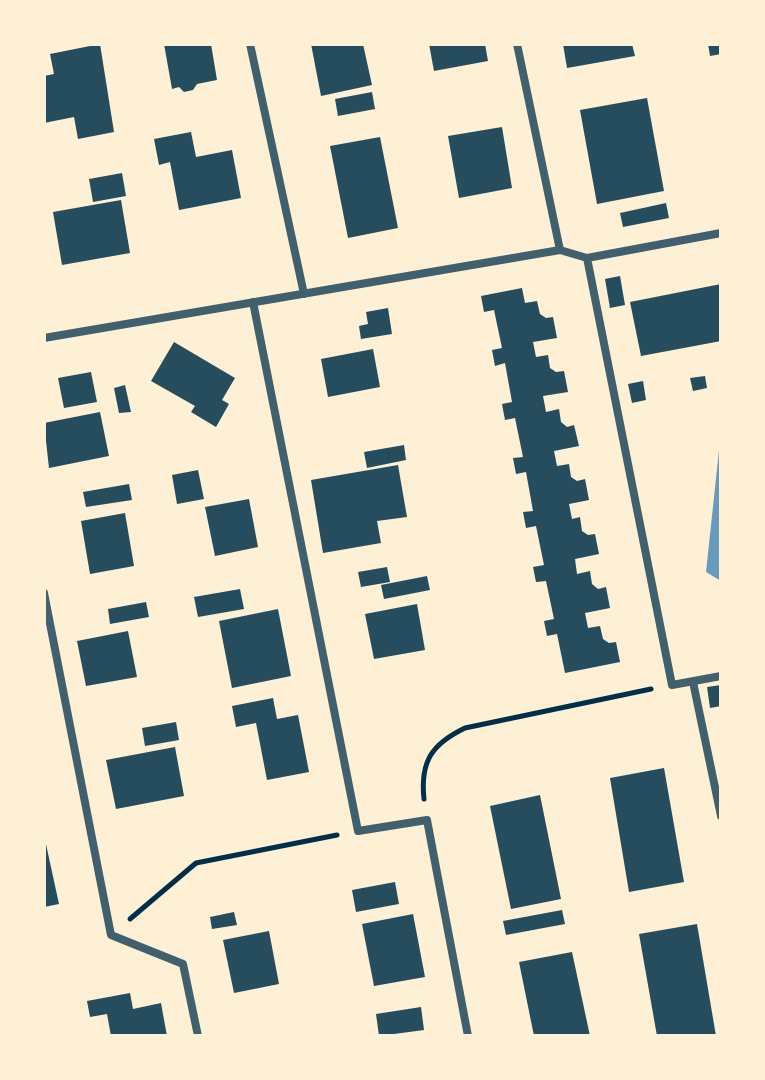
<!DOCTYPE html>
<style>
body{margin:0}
#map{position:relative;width:765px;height:1080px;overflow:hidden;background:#fdf0d5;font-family:"PT Sans",sans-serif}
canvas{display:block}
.frame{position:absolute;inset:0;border:46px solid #fdf0d5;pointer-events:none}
</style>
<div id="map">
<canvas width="765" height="1080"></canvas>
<div class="frame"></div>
</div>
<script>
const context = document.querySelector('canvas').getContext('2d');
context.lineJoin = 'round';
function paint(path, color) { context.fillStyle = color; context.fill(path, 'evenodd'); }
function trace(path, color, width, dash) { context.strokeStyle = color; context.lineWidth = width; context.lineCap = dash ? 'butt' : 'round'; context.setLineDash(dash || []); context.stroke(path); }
const water = new Path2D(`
 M720,441H721V581L706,572Z`);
const building = new Path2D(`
 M100,44L114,132L78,139L74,117L44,123V76L54,74L50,54Z
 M164,44H211L217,80L197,84L193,90L184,92L179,87L172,89Z
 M311,44H363L372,85L321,96Z
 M429,44H485L488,61L434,71Z
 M563,44H632L635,56L567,68Z
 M708,44H721V54L710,56Z
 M372,92L375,109L338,116L335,99Z
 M647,98L664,191L597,204L580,110Z
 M502,127L512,188L459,198L448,136Z
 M191,132L196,157L232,150L241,198L179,210L170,162L159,165L154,139Z
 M380,137L398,228L348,238L330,146Z
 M122,173L126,196L93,202L89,179Z
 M121,200L130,253L62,265L53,212Z
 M666,203L669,218L623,227L620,213Z
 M620,276L625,305L610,308L605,279Z
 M721,284V341L641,356L630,302Z
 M522,288L525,303L537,301L540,314L546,318L553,317L557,338L533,342L536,357L548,355L550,368L556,372L564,371L568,392L543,396L546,412L559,409L561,422L567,427L574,425L579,446L554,451L557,466L569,464L571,477L577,481L585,479L589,500L569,504L572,519L580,517L582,531L588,535L595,534L599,554L575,559L577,574L590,571L592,584L598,589L606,587L610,608L585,613L588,628L600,626L603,639L609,643L616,642L620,662L565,673L557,634L547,636L544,621L554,619L546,581L536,582L533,567L544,565L536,526L526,528L523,512L533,511L526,472L516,474L513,458L523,457L515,418L505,420L502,404L512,402L505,363L495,366L492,350L502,348L494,310L484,312L481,296Z
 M388,308L392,334L361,339L359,326L368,324L366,312Z
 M174,342L235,378L222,400L229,404L216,427L191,412L195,406L151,381Z
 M373,349L380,387L328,397L321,359Z
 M91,372L97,402L64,408L58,378Z
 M705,376L707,388L693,391L690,378Z
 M643,381L646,400L632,403L628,384Z
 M125,385L131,412L119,413L114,388Z
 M100,412L109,456L49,468L44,423Z
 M404,445L406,460L367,468L364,452Z
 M398,465L407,517L377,521L381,543L323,553L311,480Z
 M198,470L204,499L177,504L172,475Z
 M129,484L132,500L86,507L83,492Z
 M249,499L258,547L215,556L205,507Z
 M125,513L134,566L90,574L81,521Z
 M387,567L390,582L361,587L358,572Z
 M427,576L430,590L384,599L381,585Z
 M240,589L244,609L198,617L194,597Z
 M146,602L149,617L110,624L108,609Z
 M417,604L425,650L374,659L365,614Z
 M278,609L291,676L232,688L219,621Z
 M128,631L137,677L86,686L77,641Z
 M721,685V706L710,708L707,687Z
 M273,698L277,719L298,715L309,772L267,780L256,723L236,727L232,706Z
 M176,722L179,740L145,746L142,728Z
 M175,747L184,796L116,809L106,760Z
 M664,768L684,882L629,892L610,778Z
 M540,795L561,899L511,909L490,806Z
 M44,835L59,904L44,907Z
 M395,882L399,904L356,912L352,890Z
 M562,910L565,924L506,935L503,921Z
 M234,912L237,925L212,929L210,917Z
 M413,914L425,977L374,986L362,924Z
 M697,924L716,1036H657L639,934Z
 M269,931L279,984L234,993L223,940Z
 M572,952L590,1036H534L519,962Z
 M130,993L133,1009L161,1003L167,1036H111L107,1014L90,1017L87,1001Z
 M421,1007L424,1030L379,1036L376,1014Z`);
const path = new Path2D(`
 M424,799C420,761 432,744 465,728L651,689
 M130,919L196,863L337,835`);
const minor = new Path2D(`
 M250,44L304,294
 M517,44L560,250
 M587,258L672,685L721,676
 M253,302L358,831L427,820L468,1036
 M44,338L560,250L587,258L721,233
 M44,593L111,935L183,964L198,1036
 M693,682L721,816`);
paint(water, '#669bbc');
paint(building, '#264d5e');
trace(path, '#003049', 5);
trace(minor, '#3f606c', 8);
</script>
